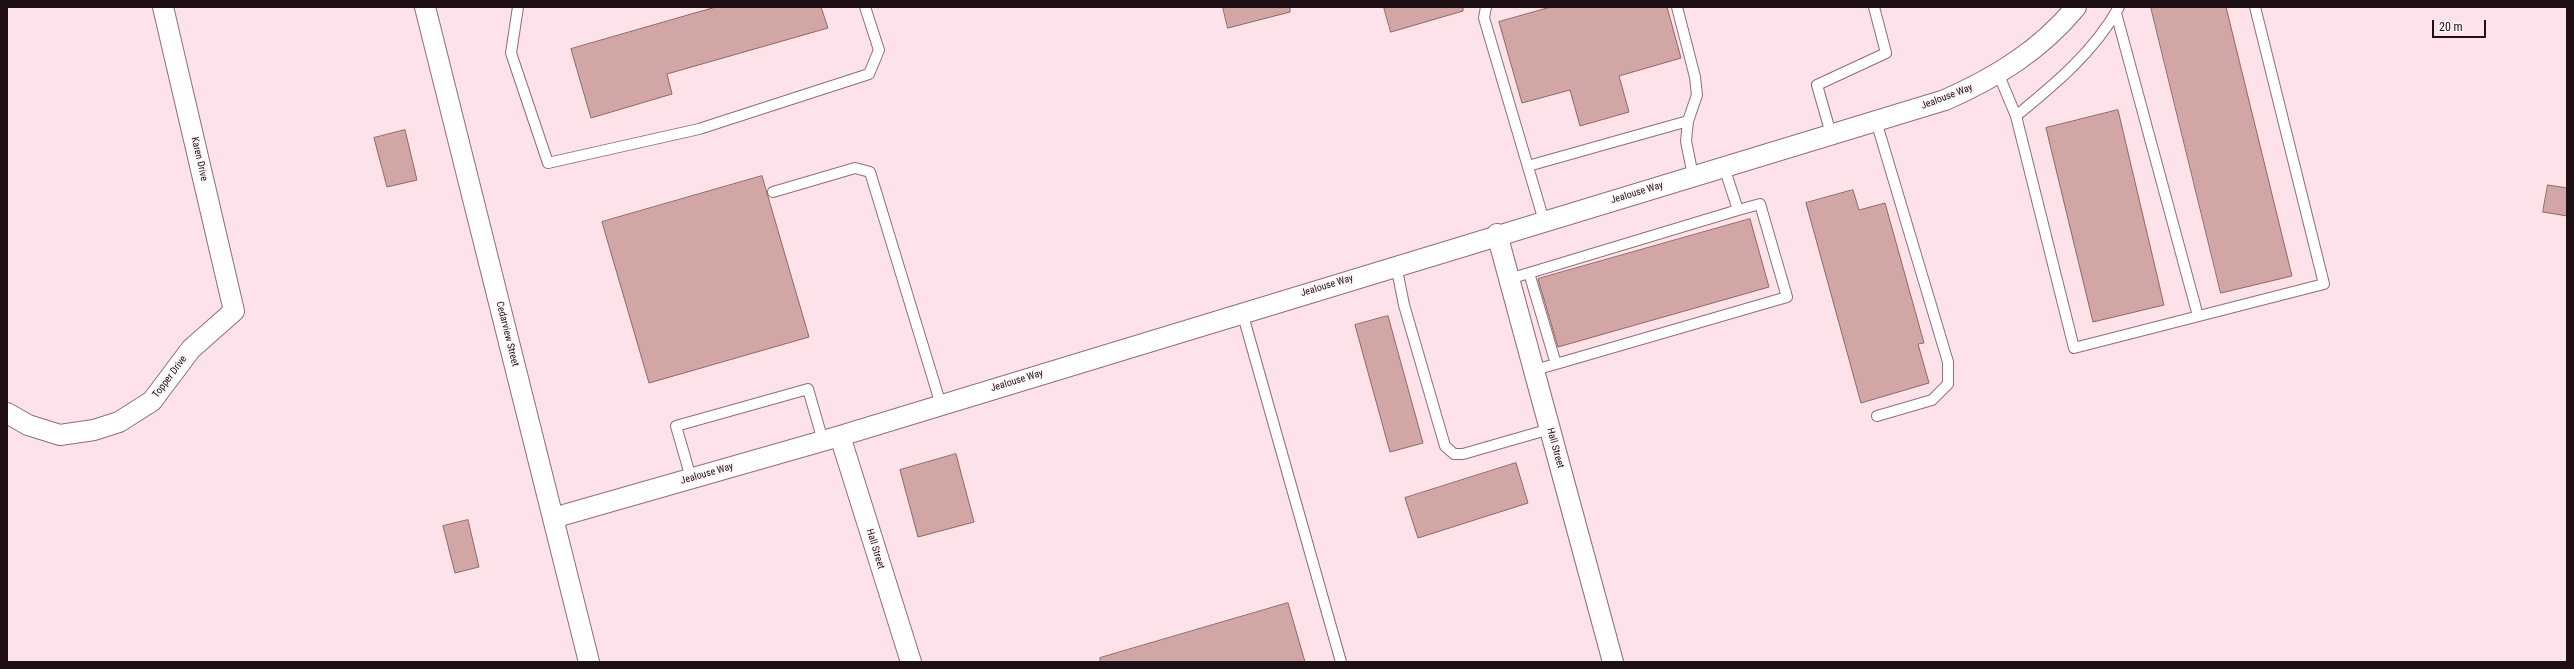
<!DOCTYPE html>
<style>
body{margin:0}
#map{position:relative;width:2574px;height:669px;overflow:hidden;background:#fde2e9;font-family:"Roboto Condensed",sans-serif}
canvas{display:block}
.frame{position:absolute;inset:0;border:8px solid #1e0f14;pointer-events:none}
.scale{position:absolute;left:2432px;top:20px;width:54px;height:18px;box-sizing:border-box;border:2px solid #1e0f14;border-top:0;padding-left:5px;font-size:12px;line-height:14px;white-space:nowrap;color:#1e0f14;-webkit-text-stroke:3px #fef5f7;paint-order:stroke}
</style>
<div id="map">
<canvas width="2574" height="669"></canvas>
<div class="frame"></div>
<div class="scale">20 m</div>
</div>
<script>
const context = document.querySelector('canvas').getContext('2d');
context.lineJoin = 'round';
function paint(path, color) { context.fillStyle = color; context.fill(path, 'evenodd'); }
function trace(path, color, width, dash) { context.strokeStyle = color; context.lineWidth = width; context.lineCap = dash ? 'butt' : 'round'; context.setLineDash(dash || []); context.stroke(path); }
function write(font, color, halo, rows, align = 'center') {
  context.font = font + ' "Roboto Condensed",sans-serif'; context.lineWidth = 3.5; context.setLineDash([]); context.textBaseline = 'middle'; context.strokeStyle = halo; context.fillStyle = color; for (const [text, x, y, turn = 0] of rows) {
    context.save(); context.translate(x, y); context.rotate((+turn || 0) * Math.PI / 180); context.textAlign = isNaN(turn) ? turn : align; if (halo) context.strokeText(text, 0, 0); context.fillText(text, 0, 0); context.restore();
  }
}
const building = new Path2D(`
 M716,7H821L828,28L667,74L672,94L591,118L571,49Z
 M1223,7H1290V12L1228,28Z
 M1384,7H1463V11L1391,32Z
 M1551,7H1667L1681,58L1619,76L1629,112L1580,126L1570,90L1522,103L1499,22Z
 M2151,7H2226L2292,276L2221,293Z
 M2118,110L2164,305L2093,322L2046,128Z
 M405,130L417,180L387,187L374,138Z
 M762,176L809,337L649,383L602,222Z
 M2548,185L2567,188V216L2543,212Z
 M1853,190L1859,210L1885,203L1924,343L1918,344L1929,383L1861,403L1806,203Z
 M1750,219L1769,287L1558,347L1538,279Z
 M1388,316L1423,443L1390,452L1355,325Z
 M956,454L974,522L918,537L900,470Z
 M1516,463L1528,503L1418,538L1405,498Z
 M468,520L479,567L455,573L443,526Z
 M1288,603L1305,662H1100V658Z`);
const lane = new Path2D(`
 M518,7L511,53L548,163L699,129L869,74L879,50L865,7
 M1486,7L1484,18L1544,221
 M1677,7L1695,77L1697,95L1688,121L1686,141L1693,176
 M2116,13L2198,316
 M1998,73L2016,116C2055,84 2094,52 2119,7
 M2016,116L2074,348L2324,284L2255,7
 M1876,121L1948,362V384L1932,400L1877,416
 M1831,134L1817,85L1886,53L1874,7
 M1528,166L1688,121
 M773,192L855,168L870,172L941,405
 M1396,265L1404,305L1445,446L1454,454H1463L1550,429
 M1529,273L1738,210
 M1509,279L1529,273L1556,364L1534,370
 M1242,312L1341,662
 M1556,364L1787,297L1760,204L1738,210L1724,167
 M691,478L676,426L808,389L823,441`);
const street = new Path2D(`
 M425,7L589,662
 M1497,234L1613,662
 M7,413L28,425L60,435L94,430L119,422L152,401L191,349L234,311L163,7
 M840,436L911,662
 M553,518L840,436L1945,100C1995,78 2041,50 2076,7`);
const streetNames = [
 ["Jealouse Way",1947,97,-21],
 ["Karen Drive",199,159,77],
 ["Jealouse Way",1637,193,-17],
 ["Jealouse Way",1327,286,-17],
 ["Cedarview Street",507,334,76],
 ["Topper Drive",170,377,-53],
 ["Jealouse Way",1017,381,-17],
 ["Hall Street",1555,448,75],
 ["Jealouse Way",707,474,-16],
 ["Hall Street",875,549,73]
];
paint(building, '#d2a6a5');
trace(building, '#8e6766', 1);
trace(lane, '#926c77', 12);
trace(street, '#926c77', 22);
trace(lane, '#fff', 10);
trace(street, '#fff', 20);
write('10px', '#1e0f14', '#fef5f7', streetNames);
</script>
